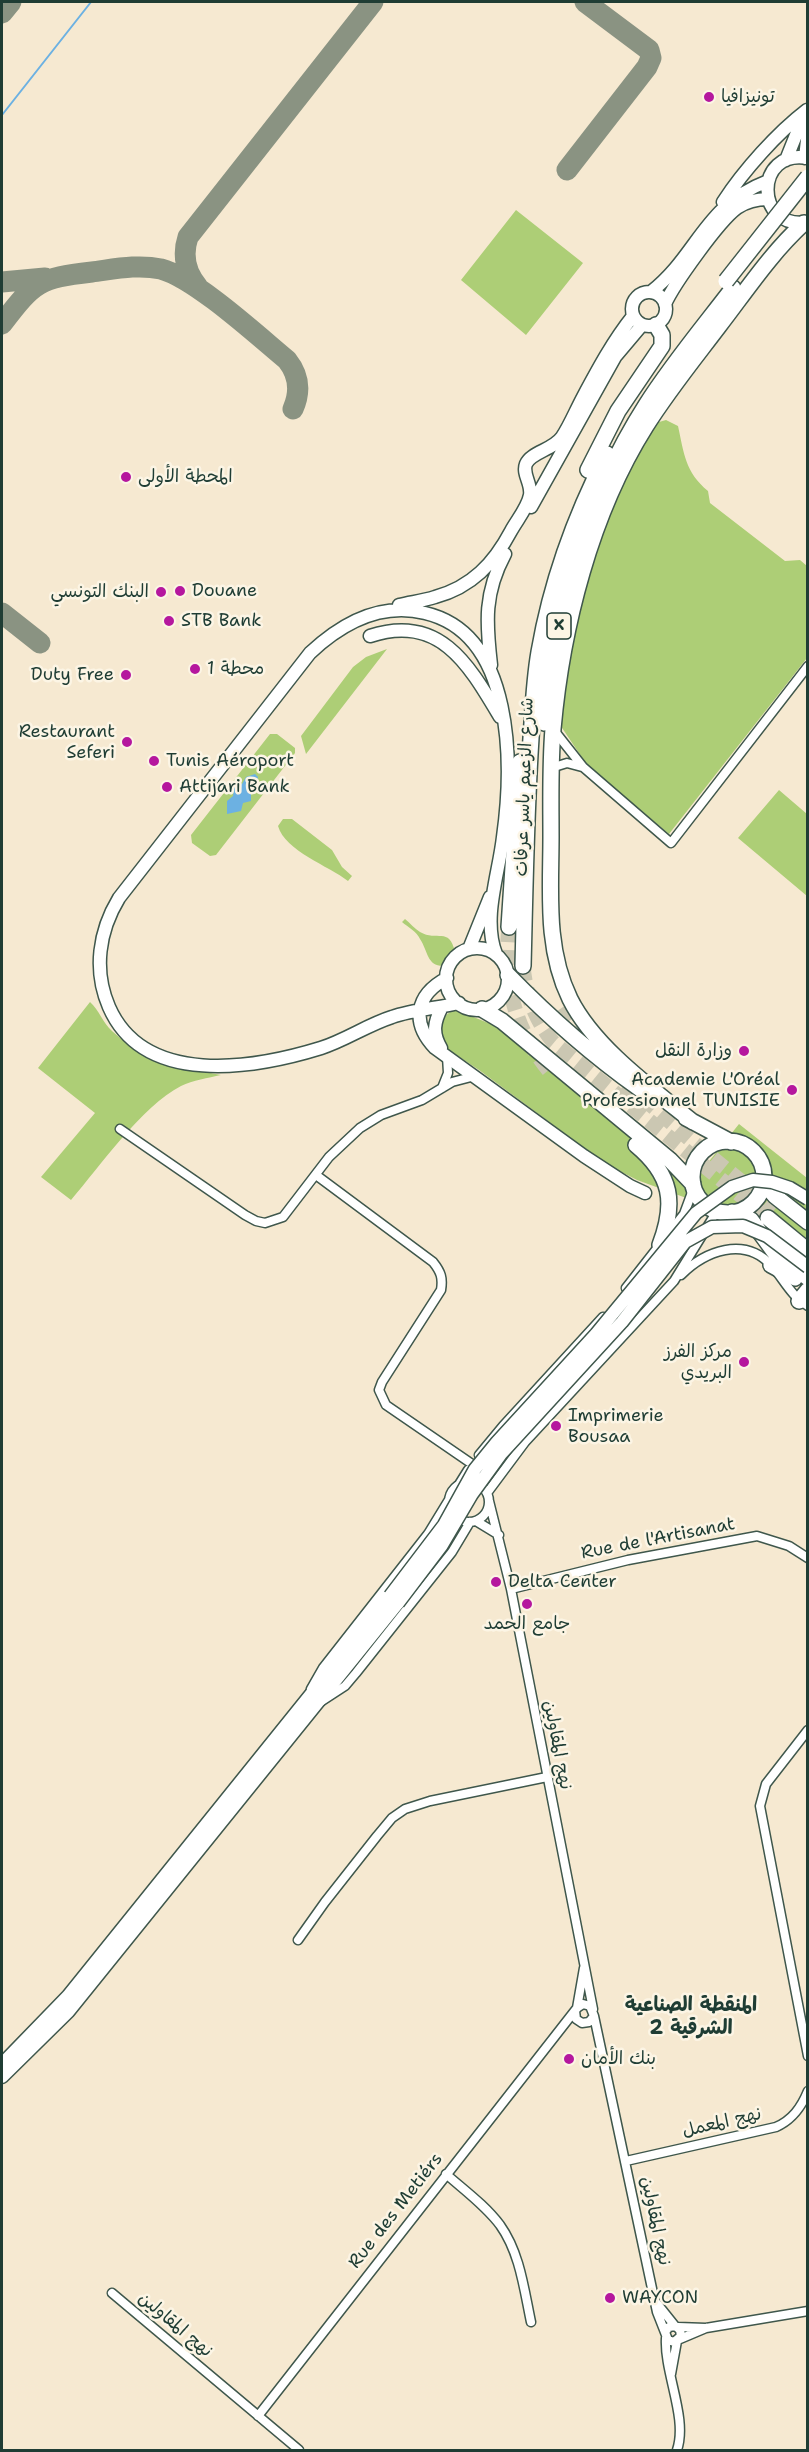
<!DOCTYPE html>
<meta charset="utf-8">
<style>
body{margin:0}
#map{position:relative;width:809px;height:2452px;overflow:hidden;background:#f6e9d1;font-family:"Shantell Sans",sans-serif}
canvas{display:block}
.frame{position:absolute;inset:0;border:3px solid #1f3d34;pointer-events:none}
</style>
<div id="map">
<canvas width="809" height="2452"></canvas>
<div class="frame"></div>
</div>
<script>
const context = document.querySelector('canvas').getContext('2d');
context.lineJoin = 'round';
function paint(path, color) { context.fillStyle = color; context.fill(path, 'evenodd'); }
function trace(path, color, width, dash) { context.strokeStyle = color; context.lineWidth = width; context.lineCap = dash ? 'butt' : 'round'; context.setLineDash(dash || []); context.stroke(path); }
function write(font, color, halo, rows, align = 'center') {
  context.font = font + ' "Shantell Sans","Playpen Sans Arabic",sans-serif'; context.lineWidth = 5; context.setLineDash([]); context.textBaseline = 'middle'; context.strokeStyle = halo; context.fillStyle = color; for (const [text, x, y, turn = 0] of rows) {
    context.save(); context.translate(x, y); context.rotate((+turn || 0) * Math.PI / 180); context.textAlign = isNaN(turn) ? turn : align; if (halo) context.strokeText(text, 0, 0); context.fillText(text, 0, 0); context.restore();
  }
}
const green = new Path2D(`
 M516,210L583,263L526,335L461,280Z
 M666,420L678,426C684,453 685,472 708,491L710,503L785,561L800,560L807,566V658L669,834L587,765L550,710L589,540L652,424Z
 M387,649L306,754L301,736L353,667L366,657Z
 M270,734H277L295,748V753L216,855L210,856L192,843L191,835Z
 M779,790L807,814V896L738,838Z
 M283,819H292L332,850L342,867L352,876L348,881C329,866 285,851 278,826Z
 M405,919C410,923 415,929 420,932C437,942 449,926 455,952L443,966C427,966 428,951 420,939C417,932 408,927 402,922Z
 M90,1002C99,1010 103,1023 112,1031C146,1062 178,1067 221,1075C208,1078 193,1080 181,1086C142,1106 100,1166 71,1200L41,1177L95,1113L38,1068Z
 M454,1009L498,1027L694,1180L739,1124L807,1178V1288L762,1244L720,1214L700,1203L637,1180L606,1164L479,1070L446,1048L437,1022Z`);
const water = new Path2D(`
 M255,774L258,777L256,785L258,789L251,793V801L243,803L241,811L227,814V801L233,796L234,787L242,784L246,777Z`);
const stream = new Path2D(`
 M2,115L91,2`);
const taxiway = new Path2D(`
 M2,13L11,2
 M567,170L647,67L651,58L649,50L585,2
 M2,282L45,278
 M198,287C186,273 182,255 188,237L373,2
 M2,324C34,282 39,278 92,272C115,269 138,264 161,269C195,278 258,336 287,360C299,375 301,391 293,409
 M2,613L40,643`);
const highwayTunnel = new Path2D(`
 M509,927C503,983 514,1030 551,1073
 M523,966C526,996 535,1019 553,1042L768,1218
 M563,1007L593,1049
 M626,1083L694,1143L775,1209`);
const street = new Path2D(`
 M553,729L583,767L671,843L808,666
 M551,768L567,763L582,767
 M442,1088L448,1073L447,1056
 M120,1129L245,1215L256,1221L265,1223L283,1217L329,1157L360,1128L381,1115L422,1100L452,1082L475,1076
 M316,1175L433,1262C441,1272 443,1278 441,1290L382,1382L379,1390L386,1405L472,1464
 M681,1275C705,1251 744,1236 771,1265C784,1279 790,1295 808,1306
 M626,1288L684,1214L694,1187
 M479,1455L503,1426L603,1317
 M449 1502a20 20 0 1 1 40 0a20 20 0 1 1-40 0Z
 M458,1486L468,1470
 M487,1493L525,1442L674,1281L717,1211
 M489,1501L511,1589L593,2009
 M476,1521L499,1535
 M511,1589L628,1560L757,1536L789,1546L808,1558
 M311,1689L323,1668L428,1534L450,1498
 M322,1701L345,1686L356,1673L452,1552L470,1522
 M808,1730L766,1784L760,1806L808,2056
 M298,1940L325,1902L377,1836L392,1818L405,1809L430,1801L547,1777
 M577,2008L584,1968
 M594,2016L657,2312L668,2340L674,2342L681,2336L680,2330L675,2326L669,2327L665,2332
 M626,2161L776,2127C792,2120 801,2108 808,2091
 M446,2174C464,2190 485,2205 500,2225C520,2253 524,2289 531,2322
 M112,2293L299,2450
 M655,2301L675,2326
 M678,2327L706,2328L808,2311
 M666,2338C664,2373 688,2418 677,2450
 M680,2339L706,2328
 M671,2374L677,2341
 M258,2416L577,2008L583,2004L590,2006L594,2016L589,2022L582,2023L576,2019L575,2011`);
const secondary = new Path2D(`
 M805,158L808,131
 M808,158C754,148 754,231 808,222
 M786,160L804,115
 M723,202C744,170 777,133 807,110
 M632 309a17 17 0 1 1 34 0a17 17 0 1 1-34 0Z
 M651,292C699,254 703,206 768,181
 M665,304C674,284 719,221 737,208C747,201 757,199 768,199
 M531,507L615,357L642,325
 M399,605C411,602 423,601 435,597C472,587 494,563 511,531C517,520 528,507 530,495C532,484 522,474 526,464C531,452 553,450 562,437C570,425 576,410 583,397C598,369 613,341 633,316
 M370,636C440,613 469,665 500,717
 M491,665C486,622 484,593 505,554
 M446 979a31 31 0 1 1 62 0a31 31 0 1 1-62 0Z
 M469,949L490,897
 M447,978C415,995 411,1023 435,1048L584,1156L630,1186L645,1193
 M459,1003C438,1008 412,1010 392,1017C367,1025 346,1040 321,1048C253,1069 144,1087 109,1007C93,970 99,931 119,898L310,653C342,623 381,602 425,613C515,634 513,766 503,837C499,874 482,918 496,954
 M441,1048C432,1033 434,1022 442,1007
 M2,2064L68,1996L390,1596
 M2,2077L68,2012L398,1603`);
const highway = new Path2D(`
 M588,470L618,411L662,346V335L656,325
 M544,723C554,612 586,499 646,405C672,364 704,326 733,288
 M509,927L520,762
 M523,966C525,890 526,814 531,738C533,709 534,681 539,652C551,583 575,516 607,454
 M508,975C549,1017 592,1055 640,1089
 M482,1009L502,1021L670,1160L693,1184
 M686,1118L731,1142
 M693,1122C651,1088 594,1047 570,999C545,948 551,891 551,837C551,801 550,765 553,729C562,627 591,513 646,426C668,391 694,359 719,326C746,291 771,253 804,223
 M692 1177a36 36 0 1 1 72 0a36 36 0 1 1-72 0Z
 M636,1145C672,1175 676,1203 660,1245
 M763,1182L775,1196L808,1222
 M732,1212L751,1220L775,1253L808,1278
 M768,1218L808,1251
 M771,1265L795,1278
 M799,1301L808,1290`);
const secondaryBridge = new Path2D(`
 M390,1596L444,1525L475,1469L497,1442L596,1334L696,1213L732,1187L753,1180L772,1182L790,1188L808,1199
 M398,1603L442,1545L472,1494L501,1454L622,1322L685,1242L712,1227L743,1226L767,1236L808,1267`);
const highwayBridge = new Path2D(`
 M726,281L808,177`);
const markers = [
 [709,97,6,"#b5179e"],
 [126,477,6,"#b5179e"],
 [180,591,6,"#b5179e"],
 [161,592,6,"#b5179e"],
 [169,621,6,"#b5179e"],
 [195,669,6,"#b5179e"],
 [126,675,6,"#b5179e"],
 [127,742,6,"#b5179e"],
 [154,761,6,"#b5179e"],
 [167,787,6,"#b5179e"],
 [744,1051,6,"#b5179e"],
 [792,1090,6,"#b5179e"],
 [744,1362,6,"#b5179e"],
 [556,1426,6,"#b5179e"],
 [496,1582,6,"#b5179e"],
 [527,1604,6,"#b5179e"],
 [569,2059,6,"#b5179e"],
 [610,2298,6,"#b5179e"]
];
const shields = [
 [559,626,24]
];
const shieldNames = [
 ["X",559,626]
];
const poiNames = [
 ["تونيزافيا",721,97],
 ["المحطة الأولى",138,477],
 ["Douane",192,591],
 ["البنك التونسي",149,592,"right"],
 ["STB Bank",181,621],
 ["محطة 1",207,669],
 ["Duty Free",114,675,"right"],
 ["Restaurant",115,732,"right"],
 ["Seferi",115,753,"right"],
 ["Tunis Aéroport",166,761],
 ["Attijari Bank",179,787],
 ["وزارة النقل",732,1051,"right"],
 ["Academie L'Oréal",780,1080,"right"],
 ["Professionnel TUNISIE",780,1101,"right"],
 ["مركز الفرز",732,1352,"right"],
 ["البريدي",732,1373,"right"],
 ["Imprimerie",568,1416],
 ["Bousaa",568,1437],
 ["Delta Center",508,1582],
 ["جامع الحمد",527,1624,"center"],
 ["بنك الأمان",581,2059],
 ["WAYCON",622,2298]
];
const streetNames = [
 ["شارع الزعيم ياسر عرفات",525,787,-88],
 ["Rue de l'Artisanat",658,1539,-11],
 ["نهج المقاولين",557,1745,79],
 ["نهج المعمل",722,2123,-13],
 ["Rue des Metiérs",396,2211,-52],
 ["نهج المقاولين",655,2221,78],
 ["نهج المقاولين",175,2325,40]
];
const neighbourhoodNames = [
 ["المنقطة الصناعية",691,2006],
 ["الشرقية 2",691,2029]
];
paint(green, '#adce76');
paint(water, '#6cb1e2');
trace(stream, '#6cb1e2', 2);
trace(taxiway, '#8a9382', 21);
trace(highwayTunnel, '#cbc7b2', 15, [15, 8]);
trace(street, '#3f574c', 11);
trace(secondary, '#3f574c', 15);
trace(highway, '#3f574c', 18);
trace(street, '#fff', 8);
trace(secondary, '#fff', 12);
trace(highway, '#fff', 15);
trace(secondaryBridge, '#3f574c', 15, []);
trace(highwayBridge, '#3f574c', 18, []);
trace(secondaryBridge, '#fff', 12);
trace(highwayBridge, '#fff', 15);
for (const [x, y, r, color] of markers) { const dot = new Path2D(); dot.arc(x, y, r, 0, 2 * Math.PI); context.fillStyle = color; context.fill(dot); trace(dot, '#fcf5e5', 2); }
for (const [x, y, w] of shields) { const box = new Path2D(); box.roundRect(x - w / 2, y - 13, w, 26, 4.5); context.fillStyle = '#fcf5e5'; context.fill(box); trace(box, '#1f3d34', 1.5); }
write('bold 16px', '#1f3d34', null, shieldNames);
write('18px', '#1f3d34', '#fcf5e5', poiNames, 'left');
write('18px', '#1f3d34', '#fcf5e5', streetNames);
write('bold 20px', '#1f3d34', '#fcf5e5', neighbourhoodNames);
</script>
